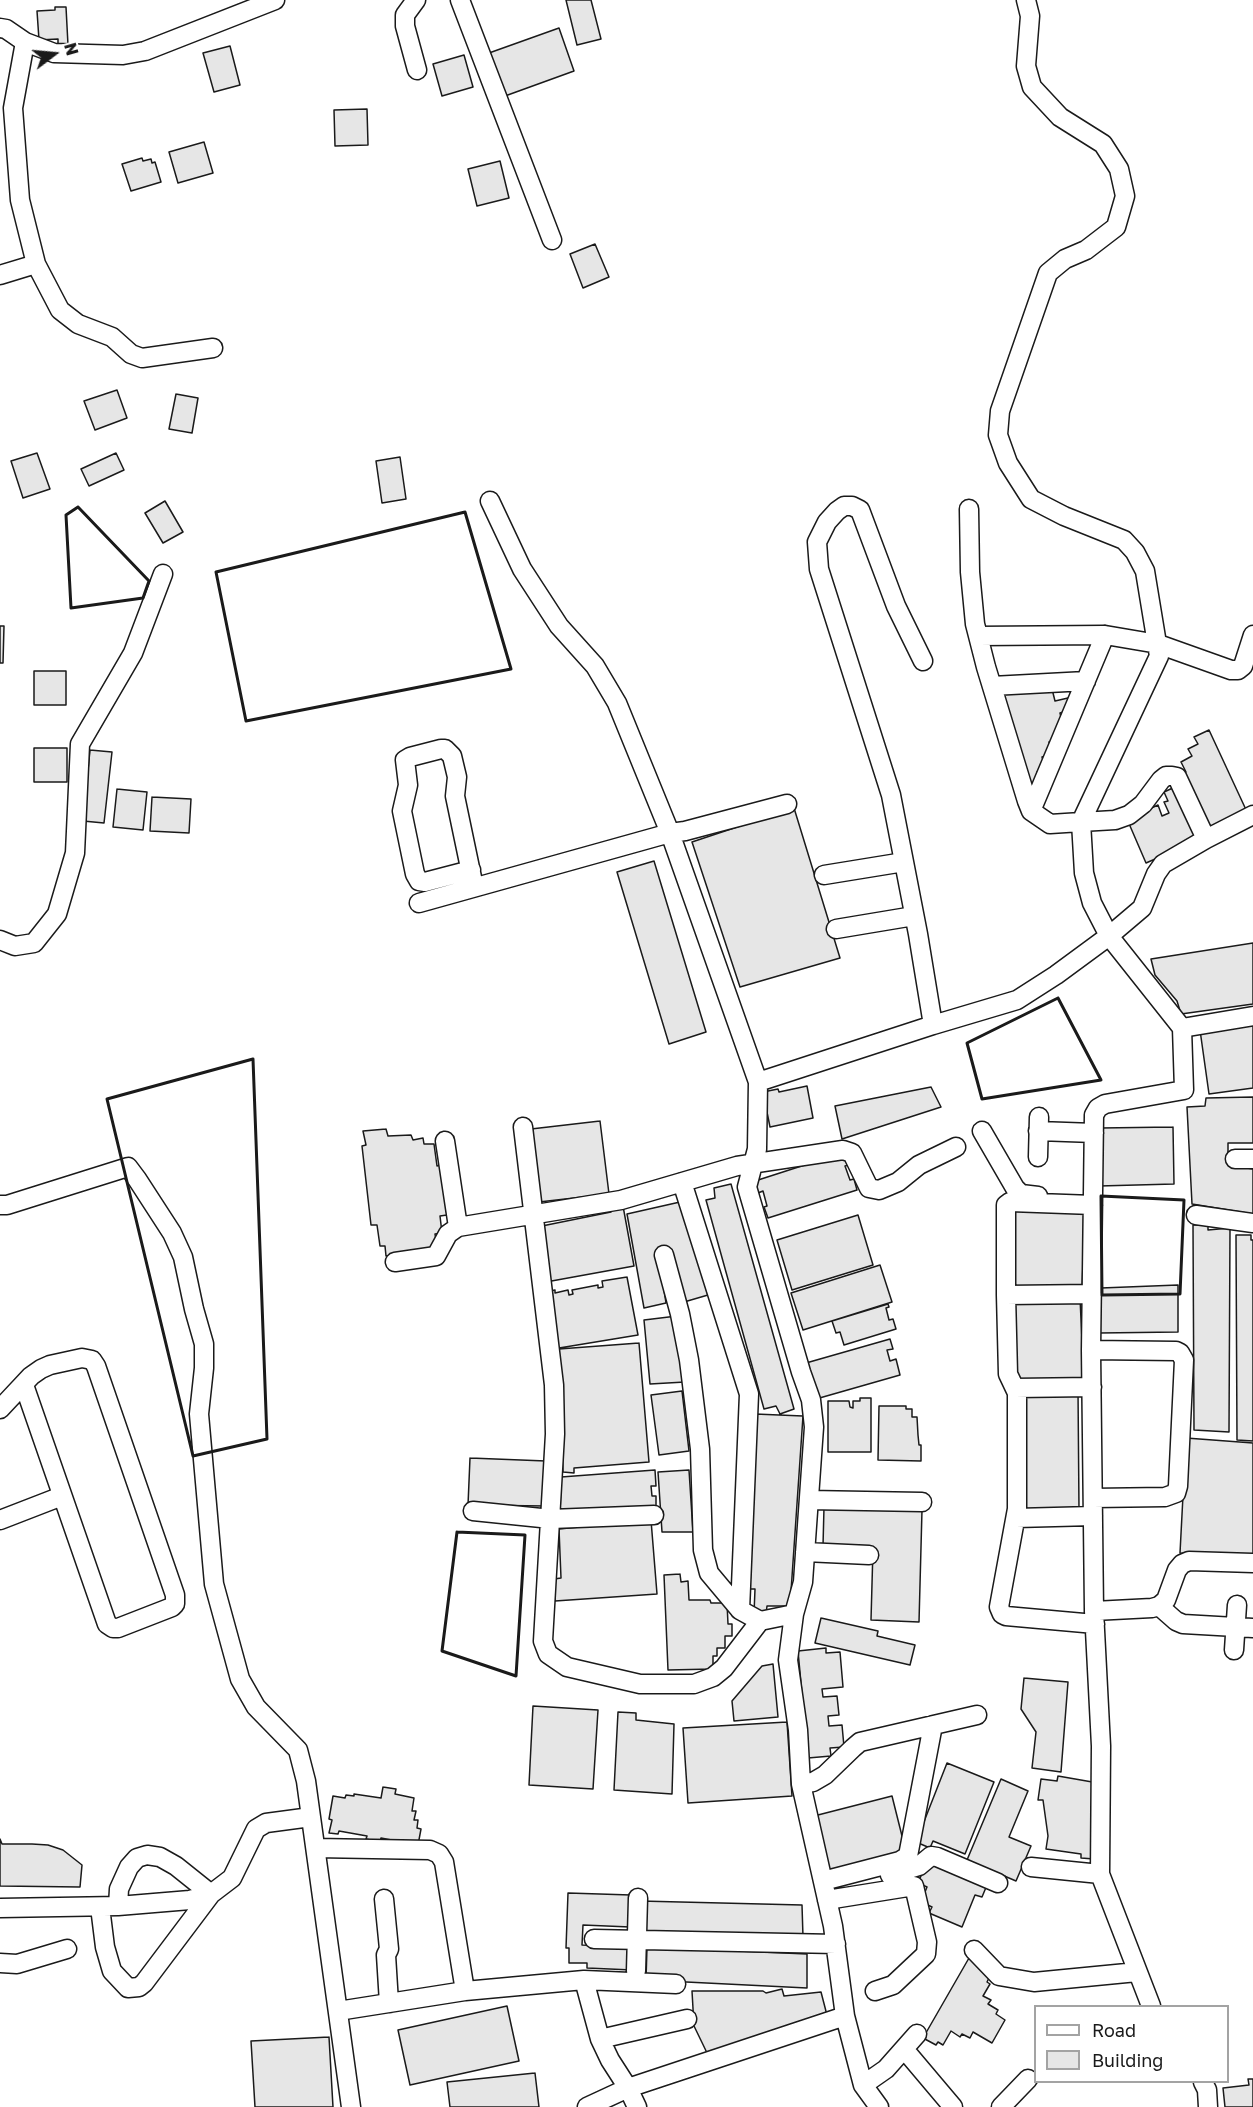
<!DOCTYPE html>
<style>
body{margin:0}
#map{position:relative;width:1253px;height:2107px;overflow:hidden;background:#fff;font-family:"Golos Text",sans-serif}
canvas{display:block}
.legend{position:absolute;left:1034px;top:2005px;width:195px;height:78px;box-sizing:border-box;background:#fff;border:2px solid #a3a3a3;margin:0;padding:8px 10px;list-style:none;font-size:18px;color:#1a1a1a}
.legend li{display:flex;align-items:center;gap:12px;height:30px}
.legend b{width:30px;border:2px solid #a3a3a3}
.north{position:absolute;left:24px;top:24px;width:60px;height:60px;-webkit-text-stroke:4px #fff;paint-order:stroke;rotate:74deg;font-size:16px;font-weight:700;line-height:24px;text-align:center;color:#1a1a1a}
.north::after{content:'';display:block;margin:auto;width:21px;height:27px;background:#1a1a1a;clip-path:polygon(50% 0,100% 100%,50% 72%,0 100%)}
</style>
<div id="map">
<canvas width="1253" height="2107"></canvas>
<ul class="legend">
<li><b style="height:8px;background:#fff"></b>Road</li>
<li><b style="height:16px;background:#e6e6e6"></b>Building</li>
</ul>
<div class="north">N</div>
</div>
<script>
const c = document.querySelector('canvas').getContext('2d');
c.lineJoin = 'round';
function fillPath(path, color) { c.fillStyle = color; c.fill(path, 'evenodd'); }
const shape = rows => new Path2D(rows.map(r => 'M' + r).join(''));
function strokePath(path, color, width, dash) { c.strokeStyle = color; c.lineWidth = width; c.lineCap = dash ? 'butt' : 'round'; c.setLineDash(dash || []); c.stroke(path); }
const building = shape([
 [566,0,591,0,601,39,577,45,566,0],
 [55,7,66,7,68,45,58,45,58,39,39,40,37,11,55,10,55,7],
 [559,28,574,71,505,96,489,53,559,28],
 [230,46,240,85,214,92,203,53,230,46],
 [464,55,473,87,442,96,433,64,464,55],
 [367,109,368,145,335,146,334,110,367,109],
 [204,142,213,173,178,183,169,152,204,142],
 [142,158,143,161,151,159,152,163,155,162,161,182,131,191,122,164,142,158],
 [500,161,509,198,477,206,468,169,500,161],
 [595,244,609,277,583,288,570,254,595,244],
 [117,390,127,418,95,430,84,401,117,390],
 [176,394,198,398,192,433,169,429,176,394],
 [37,453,50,489,23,498,11,461,37,453],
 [116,453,124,470,89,486,81,469,116,453],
 [400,457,406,499,382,503,376,461,400,457],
 [165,501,183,532,163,543,145,513,165,501],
 [0,626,4,626,3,663,0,663,0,626],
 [34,671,66,671,66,705,34,705,34,671],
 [1051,685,1055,701,1068,698,1071,710,1060,713,1064,730,1060,739,1049,742,1053,754,1042,757,1046,769,1037,772,1042,784,1026,787,998,693,1014,688,1016,694,1051,685],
 [1209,730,1248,814,1208,830,1182,774,1186,772,1181,762,1192,756,1188,749,1198,744,1194,737,1209,730],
 [34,748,67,748,67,782,34,782,34,748],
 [90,750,112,752,104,823,83,821,90,750],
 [1175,787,1201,839,1146,863,1127,819,1158,805,1162,816,1169,813,1164,802,1168,801,1164,792,1175,787],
 [117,789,147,792,143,830,113,827,117,789],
 [152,797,191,799,189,833,150,831,152,797],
 [794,808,840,958,740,987,692,842,794,808],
 [654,861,706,1032,669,1044,617,872,654,861],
 [1253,943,1253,1004,1181,1014,1177,1001,1155,975,1151,959,1253,943],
 [1253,1022,1253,1088,1209,1094,1200,1030,1253,1022],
 [807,1086,813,1118,770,1127,763,1092,778,1089,779,1092,807,1086],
 [931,1087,941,1107,842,1139,835,1106,931,1087],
 [1253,1097,1253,1143,1228,1143,1228,1165,1253,1169,1253,1214,1192,1204,1187,1107,1205,1106,1206,1098,1253,1097],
 [600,1121,609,1194,539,1202,531,1129,600,1121],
 [1173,1127,1174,1184,1099,1186,1100,1128,1173,1127],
 [386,1129,388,1136,411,1135,413,1140,423,1138,424,1144,434,1144,437,1166,440,1165,447,1215,440,1216,442,1233,435,1234,438,1250,386,1256,385,1246,380,1246,377,1225,371,1225,362,1146,366,1145,363,1131,386,1129],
 [845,1152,849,1165,845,1166,850,1180,854,1179,857,1190,768,1218,764,1207,767,1206,763,1191,758,1193,755,1181,845,1152],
 [731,1184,794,1409,780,1414,776,1406,764,1409,706,1200,715,1198,714,1188,731,1184],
 [680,1202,708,1295,684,1302,658,1251,666,1303,644,1308,627,1214,680,1202],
 [1010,1205,1085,1207,1082,1290,1010,1290,1010,1205],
 [623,1206,634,1266,546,1282,537,1227,611,1212,611,1208,623,1206],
 [858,1215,873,1265,792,1290,777,1240,858,1215],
 [1193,1225,1208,1225,1208,1230,1230,1228,1229,1432,1194,1430,1193,1225],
 [1236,1235,1251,1235,1251,1240,1253,1240,1253,1441,1237,1440,1236,1235],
 [880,1265,892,1302,803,1330,791,1293,880,1265],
 [627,1277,638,1335,553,1349,545,1292,555,1290,555,1293,568,1290,569,1295,573,1294,572,1290,598,1285,598,1288,603,1287,602,1281,627,1277],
 [1178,1285,1178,1332,1099,1333,1101,1288,1178,1285],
 [1080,1298,1084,1383,1016,1385,1011,1301,1080,1298],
 [888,1304,889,1307,886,1308,889,1320,893,1319,896,1329,844,1345,840,1332,836,1333,832,1321,888,1304],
 [677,1316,685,1382,650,1384,644,1320,677,1316],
 [890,1339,893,1349,887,1350,890,1361,896,1359,900,1375,816,1399,806,1363,890,1339],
 [639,1343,649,1462,574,1468,574,1473,563,1472,559,1349,639,1343],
 [1078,1390,1079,1510,1020,1511,1018,1391,1078,1390],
 [682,1391,689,1451,659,1455,651,1395,682,1391],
 [860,1398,871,1398,871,1452,828,1452,828,1401,849,1401,850,1407,853,1408,853,1401,860,1401,860,1398],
 [879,1406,906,1406,906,1409,912,1409,912,1417,917,1417,918,1435,919,1445,921,1445,921,1461,878,1460,879,1406],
 [755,1414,803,1416,790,1606,767,1606,766,1614,754,1614,755,1589,750,1589,755,1414],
 [1186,1438,1253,1443,1253,1555,1180,1553,1186,1438],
 [470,1458,546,1461,545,1506,468,1505,470,1458],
 [655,1470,656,1486,651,1486,652,1496,656,1496,656,1509,560,1516,561,1477,655,1470],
 [689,1470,693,1532,662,1532,658,1472,689,1470],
 [824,1507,922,1510,919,1622,871,1620,873,1548,823,1546,824,1507],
 [651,1520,657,1594,555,1601,554,1579,561,1578,559,1529,651,1520],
 [680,1574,681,1582,688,1581,689,1600,710,1600,711,1603,727,1603,728,1624,732,1624,732,1636,725,1636,725,1648,717,1648,717,1656,713,1656,713,1669,668,1670,664,1575,680,1574],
 [821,1618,878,1631,877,1636,915,1645,910,1665,815,1643,821,1618],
 [826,1648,826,1653,840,1652,843,1687,822,1689,823,1697,837,1696,839,1715,828,1716,829,1726,842,1725,844,1747,830,1748,831,1756,808,1758,798,1651,826,1648],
 [773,1664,778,1717,734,1721,732,1701,762,1666,773,1664],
 [1024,1678,1068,1682,1061,1772,1032,1768,1036,1732,1021,1709,1024,1678],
 [533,1706,598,1710,593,1789,529,1785,533,1706],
 [618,1712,636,1713,636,1720,674,1724,672,1794,614,1790,618,1712],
 [787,1722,792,1796,688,1803,683,1728,787,1722],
 [947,1763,994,1782,965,1854,933,1841,930,1848,916,1842,947,1763],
 [1058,1776,1098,1783,1094,1859,1081,1858,1081,1854,1046,1849,1048,1836,1043,1800,1038,1800,1041,1779,1057,1781,1058,1776],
 [1001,1779,1028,1791,1009,1837,1031,1846,1016,1881,967,1860,1001,1779],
 [383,1787,396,1789,395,1794,414,1798,412,1811,416,1811,414,1820,418,1820,417,1828,421,1829,418,1845,381,1838,380,1842,366,1839,367,1836,339,1831,338,1834,329,1833,332,1820,329,1819,333,1796,345,1798,346,1795,354,1796,354,1794,381,1798,383,1787],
 [892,1796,906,1852,828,1872,814,1816,892,1796],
 [0,1839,2,1844,32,1844,48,1845,63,1850,82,1865,80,1887,0,1886,0,1839],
 [928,1859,987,1885,982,1897,975,1895,962,1927,929,1913,932,1907,921,1902,927,1887,918,1883,928,1859],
 [568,1893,631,1895,630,1927,583,1925,582,1945,633,1947,632,1970,587,1968,587,1963,569,1963,569,1948,566,1948,568,1893],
 [640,1901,802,1905,803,1937,640,1936,640,1901],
 [647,1947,807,1954,807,1988,646,1980,647,1947],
 [969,1958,990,1970,990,1976,987,1982,990,1984,983,1996,991,2000,988,2004,998,2010,996,2014,1005,2020,992,2043,973,2032,970,2038,962,2034,960,2037,951,2031,943,2045,938,2042,936,2045,923,2038,969,1958],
 [782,1989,784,1996,821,1992,828,2019,709,2057,694,2026,692,1991,763,1991,766,1993,782,1989],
 [507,2006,519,2061,410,2085,398,2030,507,2006],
 [329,2037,333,2107,255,2107,251,2041,329,2037],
 [535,2073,539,2107,450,2107,447,2082,535,2073],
 [1248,2079,1253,2079,1253,2107,1225,2107,1223,2088,1249,2085,1248,2079]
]);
fillPath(building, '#e6e6e6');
strokePath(building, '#1a1a1a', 1.5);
const street = shape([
 [416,0,405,15,405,26,417,70],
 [460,0,552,240],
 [1026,0,1030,16,1026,66,1032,87,1060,117,1103,144,1119,169,1125,196,1116,227,1086,250,1065,259,1048,273,1000,411,998,435,1008,463,1031,499,1064,516,1124,540,1135,552,1145,571,1159,656,1081,822,1115,820,1129,815,1143,804,1161,780,1166,776,1172,776,1177,777,1206,839],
 [0,28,6,29,25,42,54,53,123,55,145,51,275,0],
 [25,42,13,108,20,200,36,264,60,310,78,324,112,337,131,354,142,358,213,348],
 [0,275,36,264],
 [490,501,522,569,559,626,595,666,617,703,670,833,758,1082,757,1149,747,1187,801,1372,811,1400,814,1427,803,1582,794,1614,788,1660,798,1730,801,1784,833,1926,845,2016,863,2085,879,2107],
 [978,636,1105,635,1158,644,1231,670,1238,670,1243,666,1253,635],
 [923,661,896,606,860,510,852,506,844,506,837,511,827,522,817,542,819,569,891,795,918,934,933,1025],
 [992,686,1086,681],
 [1031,811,1105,635],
 [471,870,425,882,419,881,415,874,402,811,408,785,405,760,410,757,441,749,445,749,452,756,457,777,455,796,474,887],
 [824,875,904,862],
 [419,903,670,833,685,831,787,804],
 [836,929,914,916],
 [0,940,15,946,34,943,57,914,75,853,80,744,133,653,163,574],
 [1182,1028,1253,1016],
 [758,1082,933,1025,1017,1000,1056,975,1109,936,1092,903,1084,873,1081,822,1050,824,1031,811,1027,801,986,667,975,624,970,572,969,509],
 [523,1127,554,1385,555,1434,543,1641,548,1654,567,1667,640,1684,694,1684,713,1677,724,1668,760,1621,794,1614],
 [982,1131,1015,1188,1021,1194,1038,1196],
 [1038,1131,1094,1133],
 [445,1141,458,1227],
 [1038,1157,1039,1117],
 [1235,1159,1253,1159],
 [682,1182,749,1394,740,1610,760,1621],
 [0,1205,7,1205,128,1167,137,1179,172,1233,183,1257,194,1309,204,1344,204,1368,199,1414,214,1584,240,1679,256,1707,298,1750,306,1781,351,2107],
 [1093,1205,1010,1202,1006,1205,1006,1295,1008,1374,1017,1393,1017,1509,999,1607,1002,1614,1006,1616,1095,1624],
 [1196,1215,1253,1223],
 [664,1255,680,1314,689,1360,700,1449,703,1550,709,1573,740,1610],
 [395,1262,436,1256,448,1234,458,1227,621,1200,737,1166,843,1150,852,1153,869,1188,879,1190,898,1182,919,1165,956,1147],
 [1006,1295,1092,1294],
 [1091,1350,1176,1351,1180,1353,1184,1360,1178,1486,1176,1493,1165,1497,1093,1498],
 [1015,1388,1092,1387],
 [0,1409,31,1376,41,1369,50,1365,82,1358,92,1360,96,1366,175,1595,175,1604,172,1607,118,1628,113,1628,107,1624,24,1385],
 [809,1500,922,1502],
 [473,1511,551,1519,654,1515],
 [1016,1518,1093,1516],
 [0,1520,62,1496],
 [805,1552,869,1555],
 [1159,1606,1176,1621,1183,1624,1253,1628],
 [1094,1611,1152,1608,1159,1606,1166,1600,1177,1570,1182,1564,1189,1561,1253,1563],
 [1234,1650,1237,1605],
 [801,1784,813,1782,825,1775,853,1748,860,1742,977,1715],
 [316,1848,430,1850,439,1854,444,1862,465,1991],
 [1031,1867,1100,1874],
 [890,1875,919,1866,931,1856,937,1857,998,1883],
 [823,1881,900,1861,908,1856,933,1725],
 [384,1899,389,1949,386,1955,389,2003],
 [827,1900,914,1886,927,1942,926,1954,893,1985,875,1991],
 [100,1907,105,1947,112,1971,128,1988,139,1987,144,1983,211,1894,176,1866,160,1857,147,1855,137,1858,129,1867,119,1889,118,1906],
 [0,1908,118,1906,190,1900,211,1894,232,1878,256,1829,266,1823,311,1817],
 [594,1939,836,1944],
 [974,1950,999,1976,1034,1982,1137,1972],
 [0,1963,17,1964,67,1949],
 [636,1971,638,1898],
 [584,1980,676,1984],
 [1151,2006,1100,1874,1101,1746,1094,1611,1091,1350,1094,1115,1098,1108,1105,1104,1184,1090,1182,1028,1109,936,1142,908,1156,874,1163,864,1206,839,1253,815],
 [338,2011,465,1991,584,1980,600,2039,610,2060,628,2088,845,2016],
 [600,2039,687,2019],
 [904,2049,953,2107],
 [1203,2082,1207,2090,1208,2107],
 [863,2085,886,2069,917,2034],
 [587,2107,628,2088,637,2107],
 [1001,2107,1028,2079]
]);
strokePath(street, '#1a1a1a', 21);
strokePath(street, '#fff', 18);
strokePath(shape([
 [78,507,149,581,143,598,71,608,66,515,78,507],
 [465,512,511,669,246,721,216,572,465,512],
 [1058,998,1101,1080,982,1099,967,1043,1058,998],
 [253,1059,267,1439,193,1456,107,1099,253,1059],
 [1101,1196,1184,1200,1180,1294,1102,1295,1101,1196],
 [457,1532,525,1535,516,1676,442,1651,457,1532]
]), '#1a1a1a', 3);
</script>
